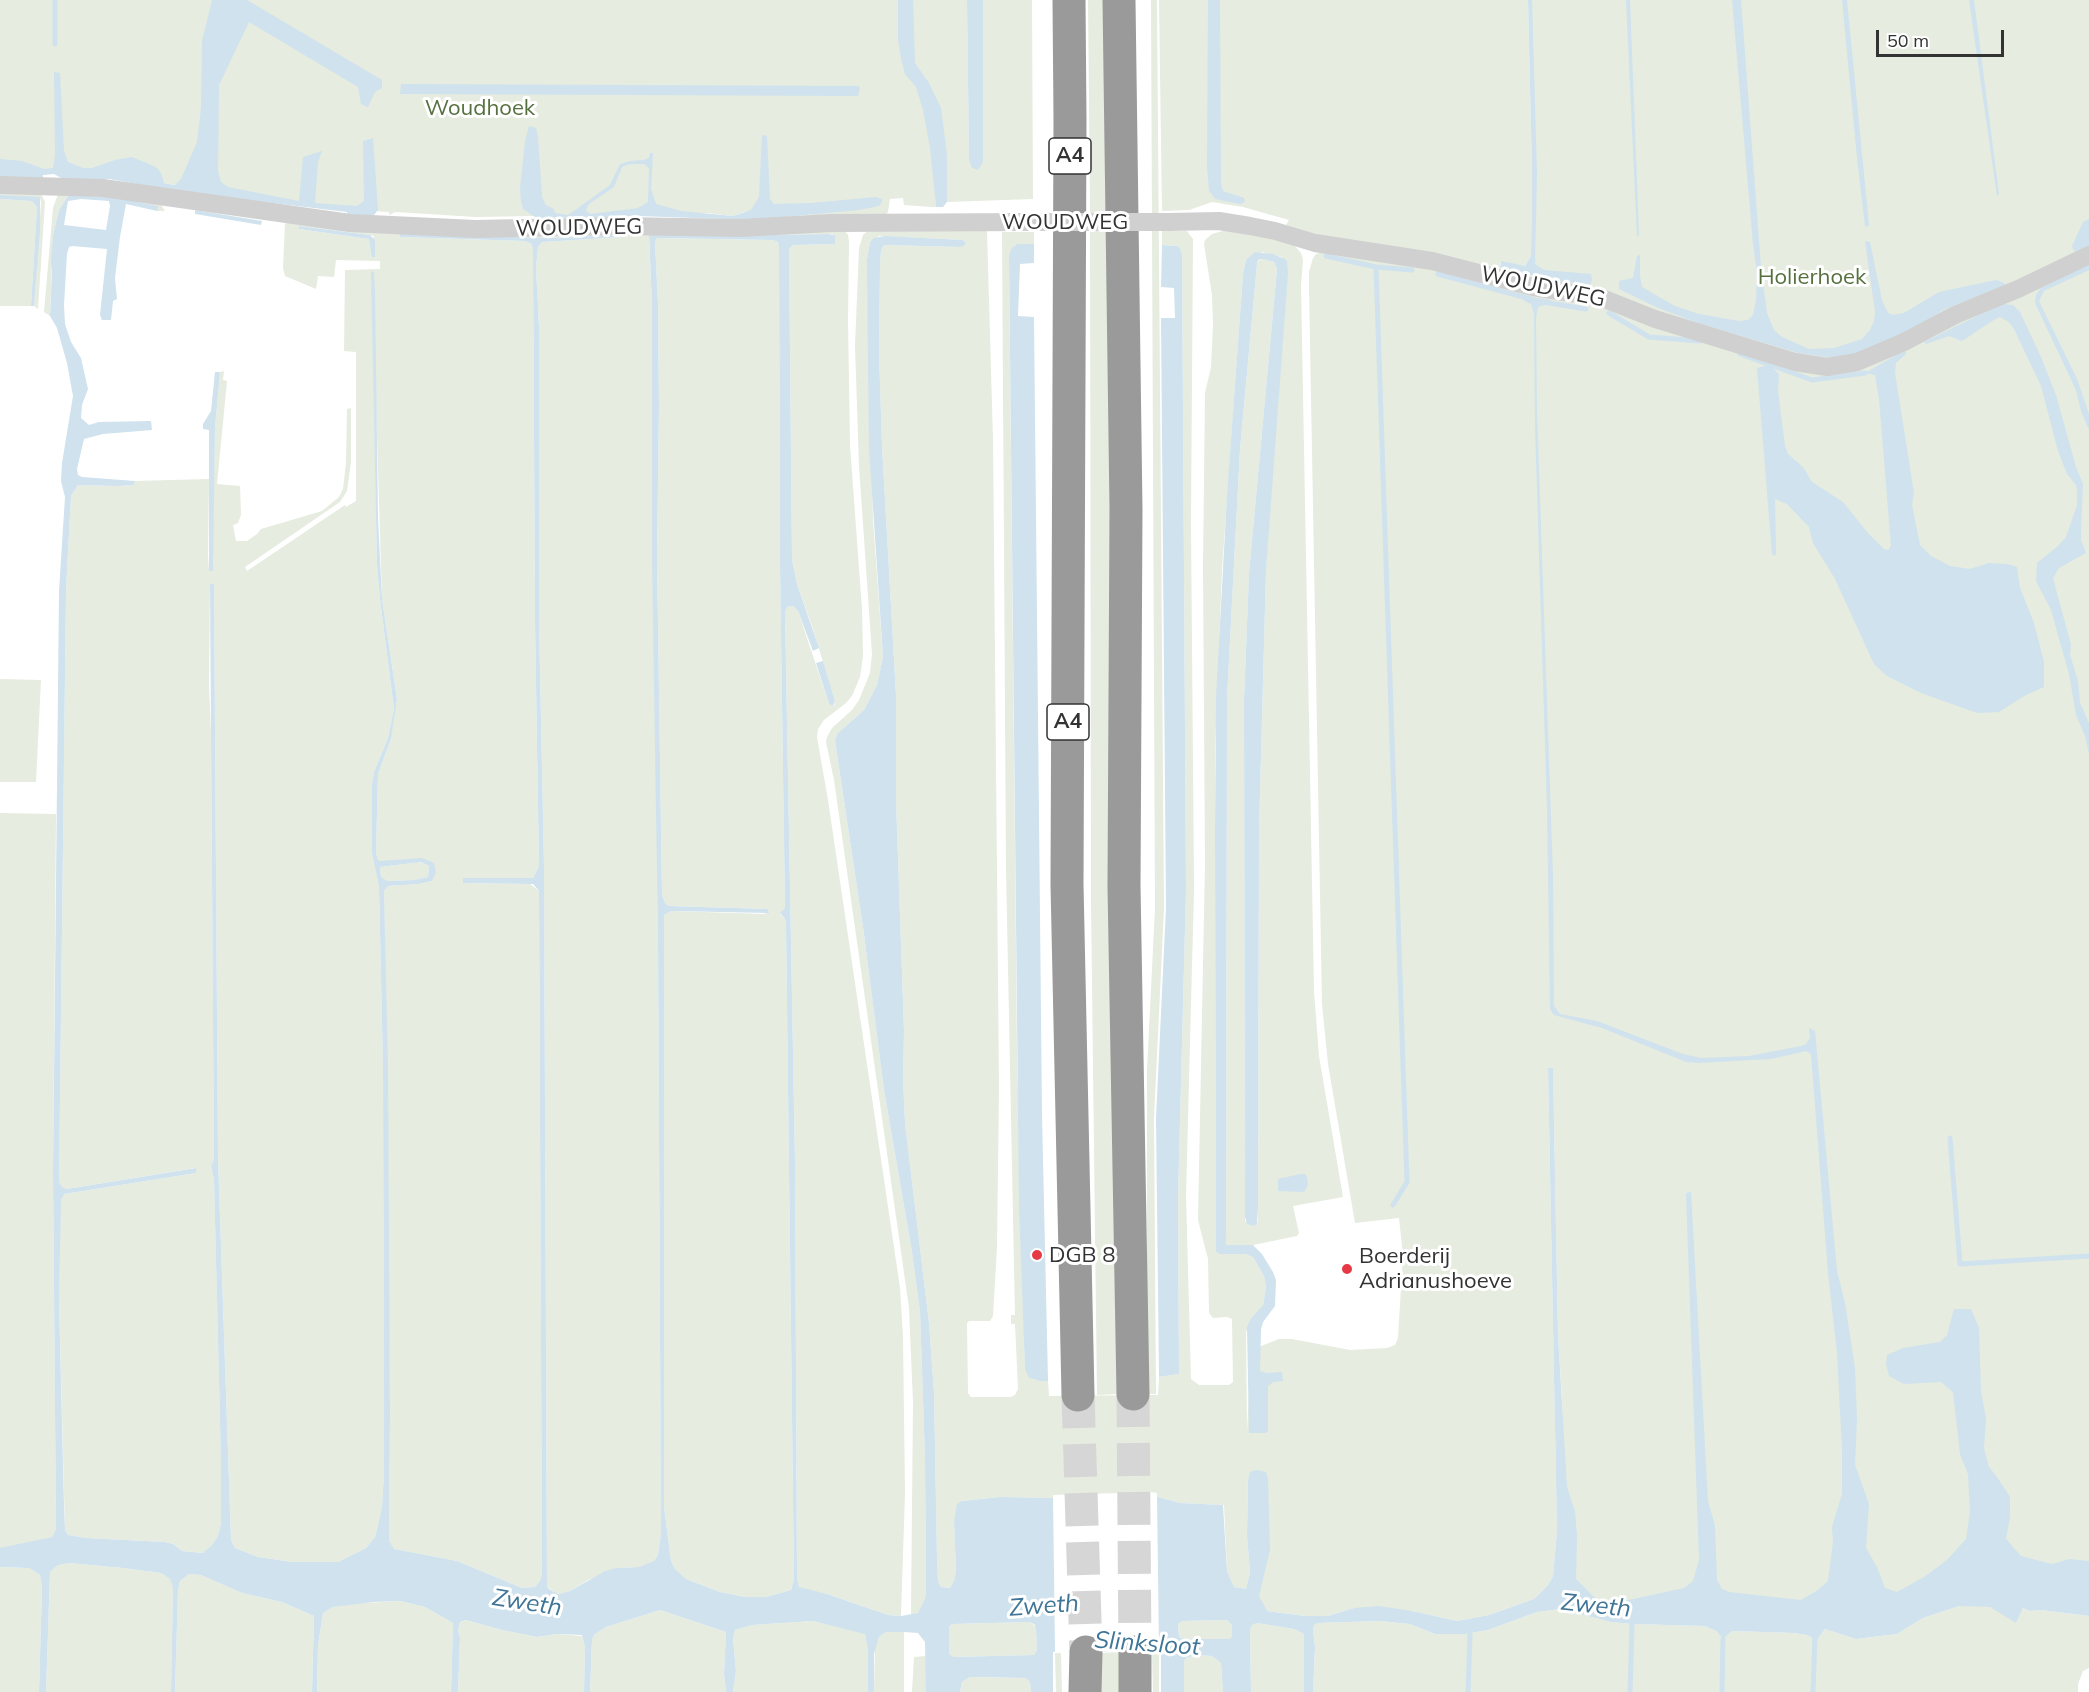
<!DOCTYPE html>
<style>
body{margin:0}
#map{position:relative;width:2089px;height:1692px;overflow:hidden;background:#fff;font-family:Mulish,sans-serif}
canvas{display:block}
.scale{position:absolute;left:1876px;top:30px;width:128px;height:27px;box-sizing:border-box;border:3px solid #333;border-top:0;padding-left:8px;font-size:18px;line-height:21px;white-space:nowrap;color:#333;-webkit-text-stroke:4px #fff;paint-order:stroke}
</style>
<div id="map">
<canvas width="2089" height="1692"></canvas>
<div class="scale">50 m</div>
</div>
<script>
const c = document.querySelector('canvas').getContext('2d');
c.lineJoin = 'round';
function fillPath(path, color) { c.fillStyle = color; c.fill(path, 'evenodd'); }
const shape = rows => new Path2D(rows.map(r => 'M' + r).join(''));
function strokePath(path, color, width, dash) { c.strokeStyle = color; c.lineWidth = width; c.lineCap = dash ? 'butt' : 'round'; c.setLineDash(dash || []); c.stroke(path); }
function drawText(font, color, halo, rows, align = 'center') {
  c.font = font + ' Mulish,sans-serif'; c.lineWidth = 6; c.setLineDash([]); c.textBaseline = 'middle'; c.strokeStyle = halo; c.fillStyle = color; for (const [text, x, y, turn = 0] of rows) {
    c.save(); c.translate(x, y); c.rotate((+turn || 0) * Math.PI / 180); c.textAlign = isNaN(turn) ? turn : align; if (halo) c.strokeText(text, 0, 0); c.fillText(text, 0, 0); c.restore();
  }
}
fillPath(shape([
 [0,0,967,0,969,160,983,162,983,0,1032,0,1033,199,947,202,947,193,935,194,936,207,932,207,904,205,903,198,890,199,888,212,884,216,783,218,879,206,744,212,733,216,707,213,476,217,395,212,389,215,389,212,310,207,104,173,0,170],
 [1088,0,1107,0,1120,1394,1097,1395,1091,901,1090,203],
 [1151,0,1157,0,1164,908,1154,1118,1156,1394,1147,1394,1147,1070,1155,908],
 [1159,0,1528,0,1532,174,1531,256,1525,266,1500,263,1500,267,1535,277,1530,0,2089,0,2089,1580,1866,1606,1601,1604,1567,1595,1562,1399,1558,1335,1553,1069,1548,1068,1557,1531,1553,1576,1548,1585,1534,1599,1489,1615,1457,1621,1412,1611,1354,1608,1328,1616,1305,1616,1267,1611,1256,1602,1248,1475,1247,1536,1250,1572,1246,1589,1234,1587,1227,1571,1224,1505,1180,1503,1151,1495,1054,1498,1000,1497,962,1501,954,1521,956,1571,954,1581,950,1588,941,1587,938,1581,937,1558,934,1393,929,1323,905,1123,903,1079,904,1031,896,800,896,695,882,446,879,352,880,265,881,250,884,245,960,247,964,240,879,236,870,242,867,259,867,278,873,520,883,657,877,685,864,710,837,734,835,741,863,927,884,1090,912,1252,920,1312,925,1458,926,1588,925,1599,921,1610,918,1613,911,1615,913,1402,909,1308,834,780,826,742,827,737,832,728,852,710,859,700,870,673,872,654,859,466,855,346,859,248,863,235,869,230,987,231,993,440,999,1088,997,1247,993,1316,990,1321,969,1321,967,1323,968,1393,971,1397,1010,1397,1015,1395,1018,1389,1015,1324,1011,1324,1011,1315,1015,1315,1006,869,1002,232,1034,232,1034,244,1015,245,1009,255,1017,1053,1025,1369,1032,1379,1048,1381,1049,1396,1158,1395,1159,1377,1179,1374,1178,1197,1186,889,1182,254,1179,248,1176,246,1162,245,1162,231,1187,231,1193,239,1191,522,1194,890,1186,1196,1191,1379,1199,1385,1229,1385,1233,1382,1232,1319,1227,1317,1213,1318,1209,1313,1208,1259,1198,1220,1205,863,1203,566,1205,393,1211,367,1213,325,1212,295,1204,244,1205,240,1212,234,1219,232,1227,230,1252,234,1294,245,1301,253,1303,260,1301,285,1314,992,1319,1056,1343,1197,1293,1206,1299,1233,1297,1236,1253,1245,1226,1246,1227,698,1240,449,1257,264,1258,261,1262,259,1274,262,1277,269,1249,573,1244,700,1245,1217,1245,1221,1254,1226,1257,1224,1258,1220,1259,830,1266,570,1282,257,1262,252,1246,260,1243,274,1222,570,1215,750,1216,1252,1245,1254,1253,1257,1264,1276,1266,1287,1263,1305,1246,1332,1247,1432,1251,1350,1279,1339,1292,1339,1350,1350,1387,1348,1395,1345,1398,1338,1403,1255,1399,1218,1355,1223,1328,1064,1322,1004,1309,286,1309,272,1313,258,1316,254,1322,252,1311,234,1286,225,1289,220,1243,207,1212,202,1189,210,1162,211],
 [0,189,41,194,45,202,38,309,34,306,41,202,40,198,0,195],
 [68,191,108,192,140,198,160,203,165,211,157,211,157,206,117,198,68,196,59,210,53,235,50,316,44,312,53,208,58,194],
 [0,199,32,201,37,207,31,306,0,306],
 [289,221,844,230,848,235,849,242,848,321,850,445,862,609,863,656,860,677,852,696,846,703,824,720,818,729,817,737,828,800,900,1288,903,1337,905,1493,901,1616,888,1615,827,1594,806,1590,799,1587,797,1578,795,1162,785,612,787,607,793,606,798,611,829,704,834,706,835,701,811,623,797,584,792,559,789,249,793,245,834,244,833,234,649,237,652,307,658,935,661,1533,658,1555,654,1561,648,1564,639,1567,616,1568,588,1580,570,1591,559,1594,550,1589,547,1586,544,866,539,623,539,327,536,268,538,247,542,242,623,237,597,235,548,238,401,237,525,241,532,244,533,253,535,621,539,866,533,878,473,878,463,883,530,884,539,891,542,1568,541,1579,535,1587,522,1588,457,1561,393,1549,389,1541,390,1416,384,891,388,886,419,884,432,881,434,863,380,861,378,861,376,853,378,774,386,752,397,699,382,599,372,271,377,565,380,599,394,709,388,738,374,772,372,784,372,852,379,887,383,1068,384,1416,384,1474,382,1507,378,1525,375,1537,366,1548,338,1562,293,1562,258,1557,235,1548,231,1540,218,1157,214,585,210,584,209,685,211,732,214,1159,211,1166,214,1180,222,1496,221,1523,218,1536,211,1546,204,1553,182,1551,173,1544,165,1542,86,1538,68,1535,65,1530,59,1301,60,1208,62,1196,64,1194,196,1173,195,1168,67,1189,61,1187,59,1182,66,590,71,496,78,485,117,486,134,485,135,481,209,479,208,556,209,571,212,571,215,428,220,372,224,371,223,380,227,381,217,484,240,486,241,515,238,523,233,525,236,541,247,541,257,534,261,529,322,511,339,497,343,489,346,463,347,409,351,408,351,462,347,491,340,502,245,567,247,571,345,505,346,507,356,501,356,352,344,351,345,270,380,269,380,261,336,260,334,277,318,276,316,289,285,276,283,268,285,224],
 [299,226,370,235,374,236,371,244,369,239,299,229],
 [657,238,773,240,778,242,779,247,780,565,785,908,780,914,785,919,786,924,794,1579,791,1590,766,1597,745,1597,720,1592,686,1579,675,1569,671,1561,664,1507,664,915,671,911,765,914,767,909,669,906,665,903,662,895,657,556,659,407,658,304,655,242],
 [0,679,41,680,36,782,0,782],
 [0,813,56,814,53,1171,56,1529,52,1537,2,1549,0,1548],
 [421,862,429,866,428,877,414,880,388,881,381,877,380,867],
 [69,1563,123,1568,161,1573,170,1579,173,1587,171,1692,46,1692,50,1572,58,1565],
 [0,1567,29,1568,40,1575,42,1587,39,1692,0,1692],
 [189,1574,201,1575,242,1593,282,1602,314,1616,312,1692,175,1692,178,1590,180,1581],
 [400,1601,425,1607,453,1623,451,1692,317,1692,318,1645,323,1613,333,1607,348,1604],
 [1979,1605,1990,1607,2000,1611,2016,1623,2023,1608,2030,1611,2041,1610,2089,1616,2089,1668,2083,1671,2078,1684,2078,1692,1313,1692,1315,1647,1313,1629,1314,1625,1318,1623,1379,1621,1410,1624,1435,1634,1465,1634,1488,1630,1537,1612,1560,1609,1611,1622,1632,1624,1705,1626,1716,1631,1723,1639,1732,1631,1794,1633,1807,1635,1817,1640,1825,1629,1856,1639,1897,1634,1923,1618,1959,1606],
 [660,1610,726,1632,724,1674,726,1692,590,1692,592,1640,594,1635,606,1627],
 [466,1620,502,1630,537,1637,557,1634,582,1636,585,1647,584,1692,458,1692,460,1637,458,1631,460,1622],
 [1227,1620,1232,1625,1232,1636,1230,1639,1186,1639,1179,1637,1178,1624,1182,1621],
 [813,1621,865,1633,868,1650,868,1692,733,1692,736,1671,733,1638,735,1630,752,1625],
 [1030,1622,1036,1627,1037,1650,1034,1655,954,1657,949,1654,949,1627,952,1624],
 [1257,1623,1294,1629,1304,1634,1304,1692,1251,1692,1250,1631,1252,1625],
 [886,1632,904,1632,904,1692,874,1692,875,1648,879,1637],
 [1122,1652,1123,1692,1101,1692,1101,1653],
 [1152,1652,1159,1652,1159,1692,1153,1692],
 [1055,1653,1061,1653,1062,1692,1056,1692],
 [1197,1655,1212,1656,1221,1663,1223,1692,1184,1692,1184,1662,1186,1658],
 [926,1656,926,1692,912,1692,914,1657],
 [970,1677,1026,1678,1030,1682,1031,1692,960,1692,962,1682]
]), '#e6ecdf');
fillPath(shape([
 [212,0,247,0,382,80,382,88,375,92,368,107,361,104,358,87,249,22,219,85,218,171,221,182,228,187,299,201,303,157,322,151,318,162,315,203,357,206,364,201,363,141,373,138,378,210,374,215,367,217,348,216,347,212,181,192,109,179,63,179,54,174,43,175,43,178,0,178,0,159,22,161,44,169,53,168,55,156,54,72,60,73,64,151,68,162,83,168,92,168,115,160,132,157,156,167,161,173,164,183,175,185,181,179,197,142,201,108,202,41],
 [898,0,913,0,915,63,929,83,941,108,947,155,947,202,943,207,936,207,930,148,923,110,916,87,905,74,901,58,898,40],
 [967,0,983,0,983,162,978,170,972,168,969,160],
 [1208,0,1220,0,1221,184,1223,191,1244,198,1245,202,1240,204,1215,199,1209,190,1207,167],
 [1528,0,1532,0,1537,174,1535,264,1544,270,1591,274,1592,280,1590,285,1555,281,1553,277,1543,276,1540,278,1500,267,1501,261,1525,266,1531,256,1532,174],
 [1626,0,1630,0,1639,235,1637,237],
 [1732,0,1741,0,1761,267,1767,313,1774,330,1782,337,1809,349,1834,348,1862,339,1870,330,1874,321,1875,312,1865,241,1870,242,1882,300,1888,313,1893,315,1904,313,1939,292,1996,280,2002,282,2005,284,2004,286,1945,309,1898,338,1867,351,1834,358,1798,353,1698,323,1658,308,1619,289,1619,281,1633,278,1637,256,1640,255,1640,276,1642,287,1675,306,1699,314,1739,321,1748,320,1753,315,1756,300,1757,273,1753,244],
 [1842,0,1847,0,1869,225,1867,227,1865,226,1857,158],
 [1969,0,1974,0,1999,194,1997,196],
 [401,84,859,86,860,88,858,96,400,94],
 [529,126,536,128,538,137,542,197,546,205,554,209,555,213,568,215,578,208,610,185,620,164,630,161,644,160,649,158,650,153,653,153,651,189,656,204,681,211,733,216,751,210,759,197,762,135,767,136,770,199,774,204,811,203,876,197,882,199,882,202,879,206,859,210,754,220,637,216,567,220,566,218,558,217,541,221,523,209,521,201,520,189,525,141],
 [630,164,644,164,649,168,648,202,638,208,590,214,586,210,589,204,614,187,622,167],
 [0,195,40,197,40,229,34,306,31,306,37,207,32,201,0,199],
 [80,195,117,198,158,206,158,208,157,211,126,204,120,237,115,278,117,299,113,301,111,320,102,320,100,315,107,249,72,246,69,247,67,254,64,305,65,324,71,342,81,358,88,389,82,405,81,418,89,425,99,422,151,421,152,430,103,434,84,439,77,469,78,475,82,477,135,481,134,485,117,486,78,485,71,496,66,590,59,1182,62,1187,67,1189,196,1168,196,1173,64,1194,61,1200,59,1301,64,1505,65,1530,68,1535,86,1538,165,1542,173,1544,182,1551,203,1553,211,1546,218,1536,221,1523,221,1462,214,1180,211,1166,214,1159,210,584,214,584,218,1158,231,1540,235,1548,258,1557,293,1562,338,1562,366,1548,375,1537,378,1525,382,1507,384,1474,384,1416,383,1068,379,887,372,853,372,784,374,772,388,738,394,709,380,599,377,565,371,271,374,272,375,291,378,517,382,599,397,699,391,738,378,774,376,853,378,860,380,861,422,858,434,863,436,872,432,881,419,884,388,886,384,891,388,1067,390,1416,389,1541,394,1549,457,1561,522,1588,535,1587,541,1579,542,1568,539,891,533,884,530,884,463,883,463,878,533,878,539,866,535,621,533,253,532,244,525,241,400,237,400,234,548,238,623,234,623,237,542,242,538,247,536,268,539,327,539,623,544,866,547,1586,549,1589,559,1594,570,1591,605,1571,616,1568,639,1567,654,1561,658,1555,661,1533,658,935,652,560,652,307,649,234,721,236,828,234,835,235,835,244,793,245,789,249,792,559,797,584,819,648,813,651,798,611,793,606,787,607,785,612,795,1162,797,1578,799,1587,827,1594,888,1615,901,1616,918,1613,925,1599,926,1588,925,1458,920,1312,912,1252,884,1090,863,927,835,741,837,734,864,710,877,685,883,657,869,448,867,278,867,259,870,242,874,238,885,236,963,240,965,242,965,245,960,247,884,245,881,250,880,265,879,352,882,446,896,695,896,800,904,1031,903,1079,905,1123,929,1323,934,1393,937,1558,938,1581,941,1587,950,1588,954,1581,956,1571,954,1521,957,1504,962,1501,1000,1497,1054,1498,1151,1495,1180,1503,1223,1505,1227,1571,1234,1587,1246,1589,1250,1572,1247,1536,1248,1480,1250,1472,1257,1470,1266,1472,1268,1478,1270,1550,1259,1596,1267,1611,1305,1616,1328,1616,1354,1608,1379,1606,1412,1611,1457,1621,1489,1615,1534,1599,1548,1585,1553,1576,1557,1531,1548,1068,1553,1068,1558,1335,1567,1487,1575,1511,1577,1536,1576,1579,1593,1596,1602,1601,1624,1601,1684,1588,1693,1581,1699,1560,1686,1193,1691,1192,1708,1501,1715,1526,1717,1580,1722,1589,1729,1592,1801,1600,1818,1590,1828,1581,1833,1542,1832,1527,1842,1494,1842,1449,1837,1353,1828,1273,1811,1054,1806,1051,1771,1059,1698,1063,1686,1062,1602,1028,1554,1015,1550,1009,1547,807,1535,426,1534,314,1531,304,1524,301,1525,296,1550,300,1549,304,1538,307,1536,318,1537,411,1553,876,1554,1006,1560,1014,1597,1021,1683,1054,1701,1058,1749,1056,1801,1046,1806,1044,1810,1038,1809,1028,1815,1031,1837,1271,1845,1303,1855,1368,1857,1418,1855,1465,1869,1504,1866,1548,1877,1567,1885,1588,1897,1592,1924,1577,1947,1560,1966,1539,1970,1512,1968,1474,1960,1454,1953,1392,1941,1382,1904,1384,1889,1376,1886,1364,1887,1355,1903,1348,1940,1342,1947,1335,1954,1309,1971,1309,1979,1328,1981,1391,1986,1418,1984,1448,1989,1467,1997,1477,2010,1497,2010,1517,2006,1539,2021,1556,2052,1564,2069,1559,2089,1561,2089,1616,2041,1610,2030,1611,2023,1608,2016,1623,1990,1607,1959,1606,1923,1618,1897,1634,1856,1639,1825,1629,1817,1640,1807,1635,1794,1633,1732,1631,1723,1639,1716,1631,1705,1626,1632,1624,1611,1622,1560,1609,1537,1612,1488,1630,1465,1634,1435,1634,1410,1624,1379,1621,1318,1623,1314,1625,1313,1629,1315,1647,1313,1692,1304,1692,1304,1634,1294,1629,1257,1623,1252,1625,1250,1631,1251,1692,1223,1692,1221,1663,1212,1656,1197,1655,1186,1658,1184,1662,1184,1692,1161,1692,1161,1651,1053,1652,1053,1692,1031,1692,1030,1682,1026,1678,978,1677,970,1677,962,1682,960,1692,926,1692,925,1642,918,1633,904,1632,886,1632,879,1637,874,1654,874,1692,868,1692,868,1650,865,1634,813,1621,752,1625,735,1630,733,1638,736,1671,733,1692,726,1692,724,1674,726,1632,660,1610,606,1627,594,1635,592,1640,590,1692,584,1692,585,1647,582,1635,557,1634,537,1637,502,1630,466,1620,460,1622,458,1631,460,1637,458,1692,451,1692,453,1623,425,1607,400,1601,374,1602,333,1607,323,1613,318,1645,317,1692,312,1692,314,1616,282,1602,242,1593,201,1575,189,1574,180,1581,178,1590,175,1692,171,1692,173,1588,170,1579,161,1573,123,1568,69,1563,58,1565,50,1572,46,1692,39,1692,42,1587,40,1575,29,1568,0,1567,0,1548,52,1537,56,1529,53,1171,59,591,65,497,61,481,62,463,73,396,67,363,57,328,50,316,52,271,51,261,53,235,59,210,68,196],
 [81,199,109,201,110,206,106,230,64,225,68,201],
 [657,238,773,240,778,242,779,247,780,565,785,908,780,913,785,919,786,924,794,1579,791,1590,766,1597,745,1597,720,1592,686,1579,675,1569,671,1561,664,1507,664,915,671,911,769,913,767,909,669,906,665,903,662,895,657,556,659,407,658,304,655,242],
 [421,862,429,866,428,877,414,880,388,881,381,877,380,867],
 [1227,1620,1232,1625,1232,1636,1230,1639,1186,1639,1179,1637,1178,1624,1182,1621],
 [1030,1622,1035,1625,1036,1629,1037,1650,1034,1655,954,1657,949,1654,949,1627,952,1624],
 [195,210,262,221,261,225,195,214],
 [2089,219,2089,247,2079,253,2074,251,2072,246,2083,222],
 [299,226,370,235,375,240,375,257,372,257,369,239,299,229],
 [1017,244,1034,244,1034,263,1020,264,1018,316,1034,317,1042,1115,1048,1381,1041,1381,1029,1378,1025,1369,1019,1206,1009,255,1012,248],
 [1162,245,1176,246,1179,247,1182,254,1186,889,1178,1197,1179,1374,1159,1377,1156,1118,1166,908,1161,318,1175,318,1174,288,1161,287],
 [1255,252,1273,254,1285,259,1287,261,1288,273,1266,570,1259,830,1258,1208,1257,1224,1254,1226,1247,1224,1245,1217,1244,700,1249,573,1277,269,1274,262,1262,259,1258,260,1257,264,1240,449,1227,698,1226,1245,1253,1245,1262,1254,1273,1272,1276,1280,1275,1306,1263,1322,1261,1329,1260,1371,1267,1373,1282,1372,1283,1381,1273,1382,1268,1386,1268,1431,1266,1433,1249,1433,1247,1327,1250,1320,1263,1305,1266,1287,1264,1276,1253,1257,1245,1254,1220,1254,1216,1252,1215,830,1216,697,1227,495,1243,274,1246,260],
 [2089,264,2089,270,2044,291,2039,301,2077,379,2089,414,2089,430,2081,411,2076,390,2035,303,2036,295,2041,288],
 [2004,304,2013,305,2020,312,2041,357,2056,395,2076,467,2083,484,2081,527,2081,540,2086,553,2059,568,2053,578,2071,645,2070,655,2078,681,2080,703,2089,723,2089,754,2085,736,2076,715,2069,674,2051,610,2036,581,2037,563,2058,546,2066,537,2077,505,2077,491,2076,485,2067,474,2058,451,2041,386,2014,329,2009,322,2000,317,1992,321,1962,341,1949,336,1926,344,1924,342,1989,310],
 [1905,350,1906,354,1896,363,1895,373,1914,493,1912,505,1920,545,1931,556,1950,566,1970,569,1989,563,2007,564,2017,567,2020,588,2034,623,2044,662,2044,687,2026,695,1999,712,1977,713,1921,693,1887,676,1874,664,1835,579,1813,543,1809,527,1787,504,1775,499,1776,554,1775,556,1772,554,1757,368,1769,365,1779,374,1778,391,1785,446,1788,454,1803,467,1812,482,1843,502,1867,532,1884,549,1888,550,1891,546,1879,399,1875,375,1865,373],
 [215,372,220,372,215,428,213,571,209,571,209,430,203,429,203,424,211,411],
 [823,661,835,701,833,706,829,704,816,663],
 [1300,1174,1305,1174,1307,1177,1308,1185,1304,1192,1278,1191,1278,1179]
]), '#cfe2ee');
fillPath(shape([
 [1151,1492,1157,1493,1159,1651,1055,1652,1053,1495]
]), '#fff');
strokePath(shape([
 [55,44,55,0],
 [1326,256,1376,267,1412,270],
 [1376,267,1407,1182,1393,1205],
 [1438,274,1531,299],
 [1543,302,1586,309],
 [1609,313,1649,337,1700,341],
 [1740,354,1812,380,1865,373],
 [1950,1138,1960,1264,2089,1256],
 [1468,1692,1470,1634],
 [1630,1692,1632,1624],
 [1722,1692,1723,1639],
 [1813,1692,1815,1635]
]), '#cfe2ee', 5);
strokePath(shape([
 [1133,1394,1135,1652],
 [1078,1395,1086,1652]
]), '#d6d6d6', 33, [33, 16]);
strokePath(shape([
 [0,185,103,188,350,223,475,229,623,226,741,228,831,223,1031,222],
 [1168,222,1219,221,1250,226,1275,231,1315,243,1432,261,1533,287,1602,298,1655,319,1795,362,1827,367,1857,362,1904,342,1955,315,2018,289,2089,255]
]), '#d0d0d0', 18);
strokePath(shape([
 [1069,0,1070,119,1067,884,1078,1395],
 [1119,0,1126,509,1124,886,1133,1394],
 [1135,1652,1135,1692],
 [1085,1692,1086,1652]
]), '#9a9a9a', 33);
strokePath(shape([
 [1031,222,1168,222]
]), '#d0d0d0', 18);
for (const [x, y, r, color] of [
 [1037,1255,6,"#e63946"],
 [1347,1269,6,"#e63946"]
]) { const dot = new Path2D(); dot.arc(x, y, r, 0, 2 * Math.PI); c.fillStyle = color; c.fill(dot); strokePath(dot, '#fff', 2); }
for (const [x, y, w] of [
 [1070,156,42],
 [1068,722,42]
]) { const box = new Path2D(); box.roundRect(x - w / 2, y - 18, w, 36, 4.5); c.fillStyle = '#fff'; c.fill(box); strokePath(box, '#333', 1.5); }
drawText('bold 21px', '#333', null, [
 ["A4",1070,156],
 ["A4",1068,722]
]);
drawText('22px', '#56703f', '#fff', [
 ["Woudhoek",480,108],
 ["Holierhoek",1812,277]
]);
drawText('22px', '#333', '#fff', [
 ["WOUDWEG",1065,222],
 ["WOUDWEG",579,228,-1],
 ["WOUDWEG",1543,287,12]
]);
drawText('22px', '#333', '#fff', [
 ["DGB 8",1049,1255],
 ["Boerderij",1359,1256],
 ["Adrianushoeve",1359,1281]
], 'left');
drawText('italic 24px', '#3f7597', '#fff', [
 ["Zweth",527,1603,9],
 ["Zweth",1044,1606,-4],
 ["Zweth",1596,1606,6],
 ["Slinksloot",1147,1644,4]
]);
</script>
